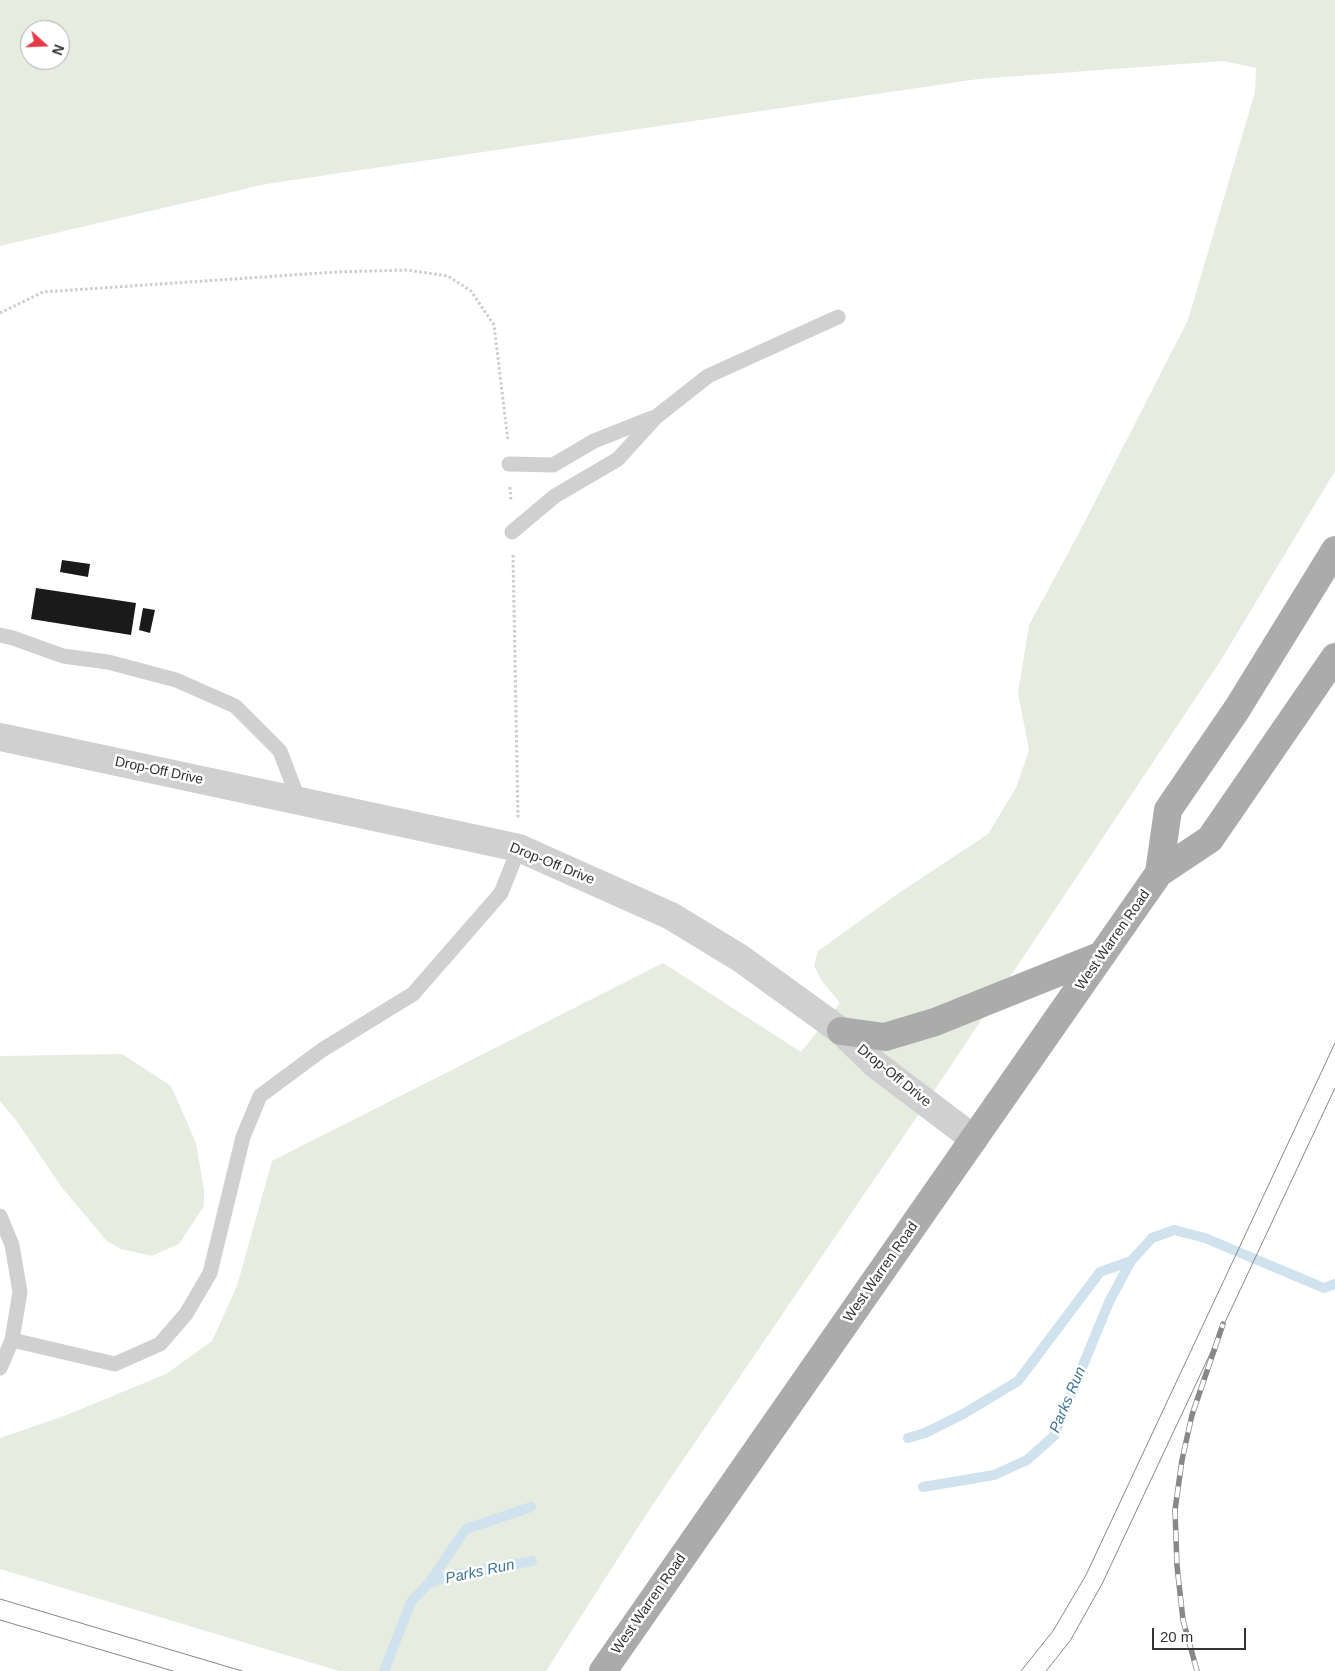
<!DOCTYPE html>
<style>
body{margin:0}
#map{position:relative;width:1335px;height:1671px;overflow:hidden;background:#fff;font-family:Arial,sans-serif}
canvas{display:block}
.north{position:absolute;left:20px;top:20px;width:50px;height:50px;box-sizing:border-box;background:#fff;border:1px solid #adadad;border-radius:50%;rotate:110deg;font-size:14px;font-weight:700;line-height:20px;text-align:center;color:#333}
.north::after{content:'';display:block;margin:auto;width:18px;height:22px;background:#e63946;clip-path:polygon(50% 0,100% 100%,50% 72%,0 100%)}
.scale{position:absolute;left:1152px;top:1628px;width:94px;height:22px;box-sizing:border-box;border:2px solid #333;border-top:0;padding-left:6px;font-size:15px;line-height:18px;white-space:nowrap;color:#333;-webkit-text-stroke:4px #fff;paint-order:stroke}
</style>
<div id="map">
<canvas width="1335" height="1671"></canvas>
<div class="north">N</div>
<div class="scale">20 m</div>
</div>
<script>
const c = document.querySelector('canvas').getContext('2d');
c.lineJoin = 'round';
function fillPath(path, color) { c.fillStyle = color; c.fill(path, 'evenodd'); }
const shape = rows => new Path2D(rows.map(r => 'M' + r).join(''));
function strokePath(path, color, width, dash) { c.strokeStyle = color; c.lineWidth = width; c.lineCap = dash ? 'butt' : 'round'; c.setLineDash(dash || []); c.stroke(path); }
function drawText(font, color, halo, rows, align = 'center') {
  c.font = font + ' Arial,sans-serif'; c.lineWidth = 5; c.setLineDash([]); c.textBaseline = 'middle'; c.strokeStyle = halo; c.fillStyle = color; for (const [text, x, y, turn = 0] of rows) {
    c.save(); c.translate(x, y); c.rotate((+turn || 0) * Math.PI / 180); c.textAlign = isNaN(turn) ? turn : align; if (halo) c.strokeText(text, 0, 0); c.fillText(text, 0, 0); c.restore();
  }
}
fillPath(shape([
 [0,0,1335,0,1335,471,1221,660,912,1124,651,1507,546,1671,339,1671,0,1569,0,1438,64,1416,166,1374,212,1341,237,1286,272,1161,663,963,801,1052,840,1003,822,981,814,966,818,951,896,895,988,834,1016,788,1029,750,1018,693,1029,625,1080,531,1188,320,1255,92,1256,68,1223,61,978,79,266,184,0,246],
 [30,30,60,30,60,60,30,60],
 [122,1054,171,1086,196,1143,204,1190,204,1206,179,1244,152,1256,121,1249,107,1241,63,1189,16,1120,0,1101,0,1056]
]), '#e6ecdf');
strokePath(shape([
 [908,1438,925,1433,965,1413,1018,1381,1100,1272,1131,1261],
 [923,1487,994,1475,1027,1460,1054,1436,1109,1302,1131,1261,1152,1238,1174,1230,1205,1238,1324,1288,1335,1284],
 [429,1583,466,1529,531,1507],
 [384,1671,411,1602,429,1583,453,1575,532,1561]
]), '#cfe2ee', 10);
fillPath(shape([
 [62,560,90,564,88,577,60,572],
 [36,588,136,603,131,635,31,619],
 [143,608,155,610,150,633,139,630]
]), '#1a1a1a');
strokePath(shape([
 [0,313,43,292,336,272,407,270,448,276,471,291,494,325,508,441],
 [510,487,511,501],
 [513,555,518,818]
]), '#cdcdcd', 3, [2.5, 2.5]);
strokePath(shape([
 [509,464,553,465,594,441,652,418],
 [512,532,555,496,618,459,656,417,708,376,838,317],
 [0,635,13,638,63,656,108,662,176,680,235,706,280,751,299,801],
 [0,1216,12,1245,20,1292,12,1340,0,1368],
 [12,1340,115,1364,160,1344,186,1314,210,1273,243,1137,260,1096,322,1050,413,994,501,893,519,848]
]), '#d0d0d0', 15);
strokePath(shape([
 [0,737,519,848,671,916,740,958,841,1031,875,1064,974,1139]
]), '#d0d0d0', 28);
strokePath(shape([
 [1159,873,1168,810,1237,709,1335,550],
 [841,1031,885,1037,935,1022,1102,955],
 [603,1671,1159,873,1210,839,1335,657]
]), '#ababab', 28);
strokePath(shape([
 [0,1599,242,1671],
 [0,1620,173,1671],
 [1021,1671,1053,1631,1086,1575,1335,1043],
 [1046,1671,1070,1641,1102,1584,1335,1088]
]), '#888', 1);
const rail = shape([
 [1197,1671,1183,1620,1177,1566,1175,1510,1182,1460,1192,1415,1223,1324]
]);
strokePath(rail, '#888', 5.5);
strokePath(rail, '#fff', 4, [11]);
drawText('14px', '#333', '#fff', [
 ["Drop-Off Drive",159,771,12],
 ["Drop-Off Drive",552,864,22],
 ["West Warren Road",1113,940,-55],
 ["Drop-Off Drive",894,1076,39],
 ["West Warren Road",881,1272,-55],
 ["West Warren Road",649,1604,-55]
]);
drawText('italic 15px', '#3f7597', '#fff', [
 ["Parks Run",1068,1400,-67],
 ["Parks Run",480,1572,-12]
]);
</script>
